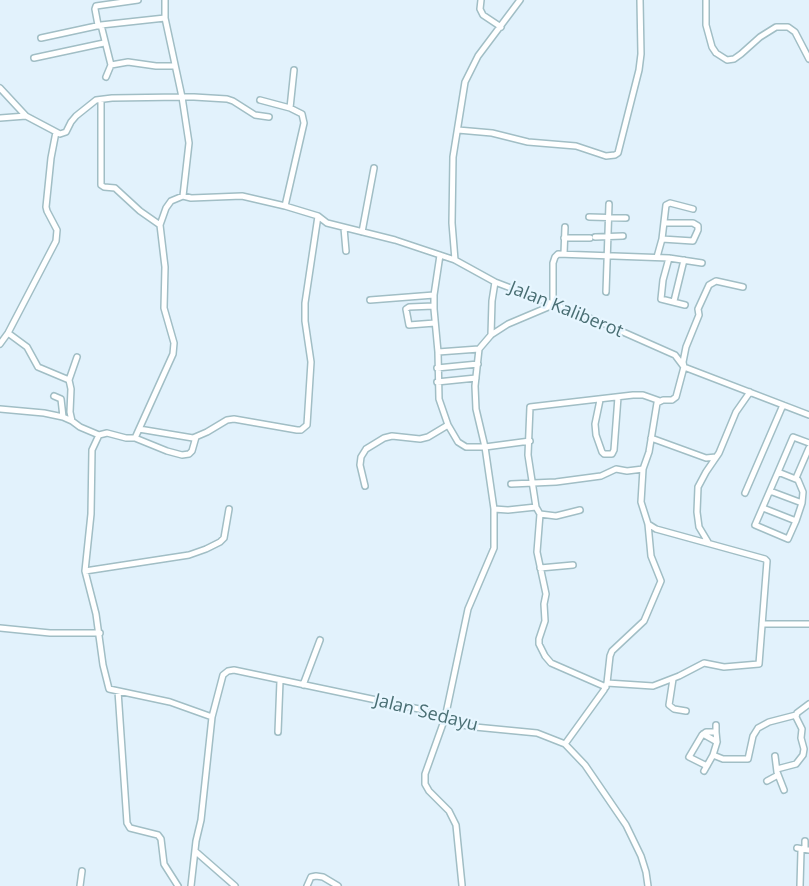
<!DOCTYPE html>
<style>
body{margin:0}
canvas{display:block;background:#e2f2fc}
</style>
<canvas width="809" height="886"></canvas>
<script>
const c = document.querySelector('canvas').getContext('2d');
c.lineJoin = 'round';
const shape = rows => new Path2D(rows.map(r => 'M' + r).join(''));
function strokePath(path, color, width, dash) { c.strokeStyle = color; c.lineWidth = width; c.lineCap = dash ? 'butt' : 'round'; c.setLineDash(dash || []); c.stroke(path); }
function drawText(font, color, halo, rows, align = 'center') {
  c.font = font + ' "Open Sans",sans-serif'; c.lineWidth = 4.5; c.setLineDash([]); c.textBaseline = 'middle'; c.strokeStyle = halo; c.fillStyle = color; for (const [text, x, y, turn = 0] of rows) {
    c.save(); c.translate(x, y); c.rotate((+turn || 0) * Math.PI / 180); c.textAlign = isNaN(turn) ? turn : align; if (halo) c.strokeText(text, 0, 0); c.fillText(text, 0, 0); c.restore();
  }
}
const minor = shape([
 [165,0,165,18,182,97,194,97,227,99,233,101,255,115,269,117],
 [481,0,480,9,483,15,501,27],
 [706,0,706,25,712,47,716,53,727,60,734,59,741,54,760,37,776,27,788,27,795,32,809,59],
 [98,25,95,9,96,6,138,0],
 [101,25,111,65],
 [41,38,101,25,165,18],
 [34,58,104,43],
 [106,77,111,65,128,62,156,66,175,66],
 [0,88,26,116,60,134,66,132,71,122,76,116,96,100,112,98,182,97,189,143,183,196],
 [101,100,101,185,104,187,115,188,140,211,160,225],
 [260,100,290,108],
 [0,118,26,116],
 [458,130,492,133,528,142,576,146,606,156,615,155,618,153,639,70,641,54,640,0],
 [285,206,304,123,302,114,290,108,294,70],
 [589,217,626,218],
 [344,228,346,251],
 [362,232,374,168],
 [595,237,623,236],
 [564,238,590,238],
 [662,239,693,241,698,230,698,226,693,223,664,223],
 [564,254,565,227],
 [657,257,662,239,666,205,670,203,693,209],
 [669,258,663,280,661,299,685,305],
 [455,260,452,223,453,157,465,82,478,56,520,0],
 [606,292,609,204],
 [370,300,434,295],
 [674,301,684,260],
 [434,306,409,307,406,309,409,325,435,323],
 [8,333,27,347,38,367,69,380,71,389,70,412,72,421],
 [491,335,492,301,495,282],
 [0,344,8,333,56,241,57,230,47,211,46,207,51,158,56,132],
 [438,352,479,349],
 [437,368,478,364],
 [69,380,77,357],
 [437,382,476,378],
 [54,396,61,399,63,417],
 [600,400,595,424,596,435,602,452,604,454,612,454,614,450,618,397],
 [0,409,44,413,63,417,72,421,80,427,99,435],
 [448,425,458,442,466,447,485,447,530,441],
 [139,429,193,438,207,432,227,420,234,419,297,430,301,430,307,425,311,362,305,321,305,303,318,216],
 [135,438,167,451,182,455,189,454,192,451,196,437],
 [651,438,706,458,716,457],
 [796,478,809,448],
 [511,484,556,482,601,476,616,469,627,471,643,469],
 [365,486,360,465,361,457,366,449,384,438,392,436,420,439,428,437,448,425,439,399,438,352,434,309,434,295,440,255],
 [770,491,802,503,803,492,798,480,778,472,793,437,809,443],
 [745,493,783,405],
 [536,507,540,514,537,552,546,594,544,604,545,621,539,639,539,644,545,656,551,663,606,687],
 [763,508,796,521,788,539,755,525,778,472],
 [494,509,508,510,536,507,528,455,530,407,633,395,643,395,660,401],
 [540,514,556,516,580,510],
 [796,521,802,503],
 [708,542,699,527,697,512,698,487,706,472,719,453,736,412,750,392],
 [540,568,573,565],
 [85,571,189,555,206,549,220,542,224,538,229,509],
 [762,624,809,624],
 [0,628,50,633,100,633],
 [673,679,669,705,674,709,686,711],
 [607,683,653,686,679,676,704,663,724,667,759,664,767,561,765,559,656,529,648,524],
 [303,685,320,640],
 [118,691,127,823,130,828,158,835,161,839,164,864,178,886],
 [212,717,170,702,109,689,103,665,96,614,85,571,91,514,92,450,99,435,107,433,126,438,135,438,173,354,174,343,164,308,165,267,160,225,166,208,171,201,183,196,191,198,242,196,285,206,318,216,327,223,395,240,455,260,495,282,605,324,675,355,684,367,809,415],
 [278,732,280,681],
 [703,734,717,742],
 [565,744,604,690,607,683,610,656,612,651,644,621,661,581,651,556,648,524,641,502,643,469,649,452,657,403,663,400,672,400,676,397,684,367,683,362,686,347,699,315,698,309,709,285,716,281,743,287],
 [713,755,717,742,716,732],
 [775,756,777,772,784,790],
 [707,766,689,757,702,735,706,732,716,732,716,725],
 [777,769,796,764,803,755,804,749,801,738,802,729,796,717,797,713,809,704],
 [704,771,713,755,723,759,748,759,753,736,758,728,769,722,796,715],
 [767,781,778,775],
 [797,848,809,850],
 [805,849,805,841],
 [195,851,235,886],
 [462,885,456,825,449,811,429,791,425,784,425,774,445,718,468,609,494,548,494,509,485,447,476,409,475,386,479,349,491,335,508,324,553,305,553,263,555,257,558,254,669,258,702,263],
 [80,886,82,871],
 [191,886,196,841,201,820,212,717,223,675,228,671,234,670,419,709,445,718,456,724,475,727,537,733,565,744,585,765,626,825,641,856,646,872,648,886],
 [307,886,311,877,316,876,323,877,338,886],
 [800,886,801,851]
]);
strokePath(minor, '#a1bec5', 8);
strokePath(minor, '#fff', 5);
drawText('18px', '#496e73', '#e7f6ff', [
 ["Jalan Kaliberot",566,310,22],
 ["Jalan Sedayu",426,713,14]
]);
</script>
